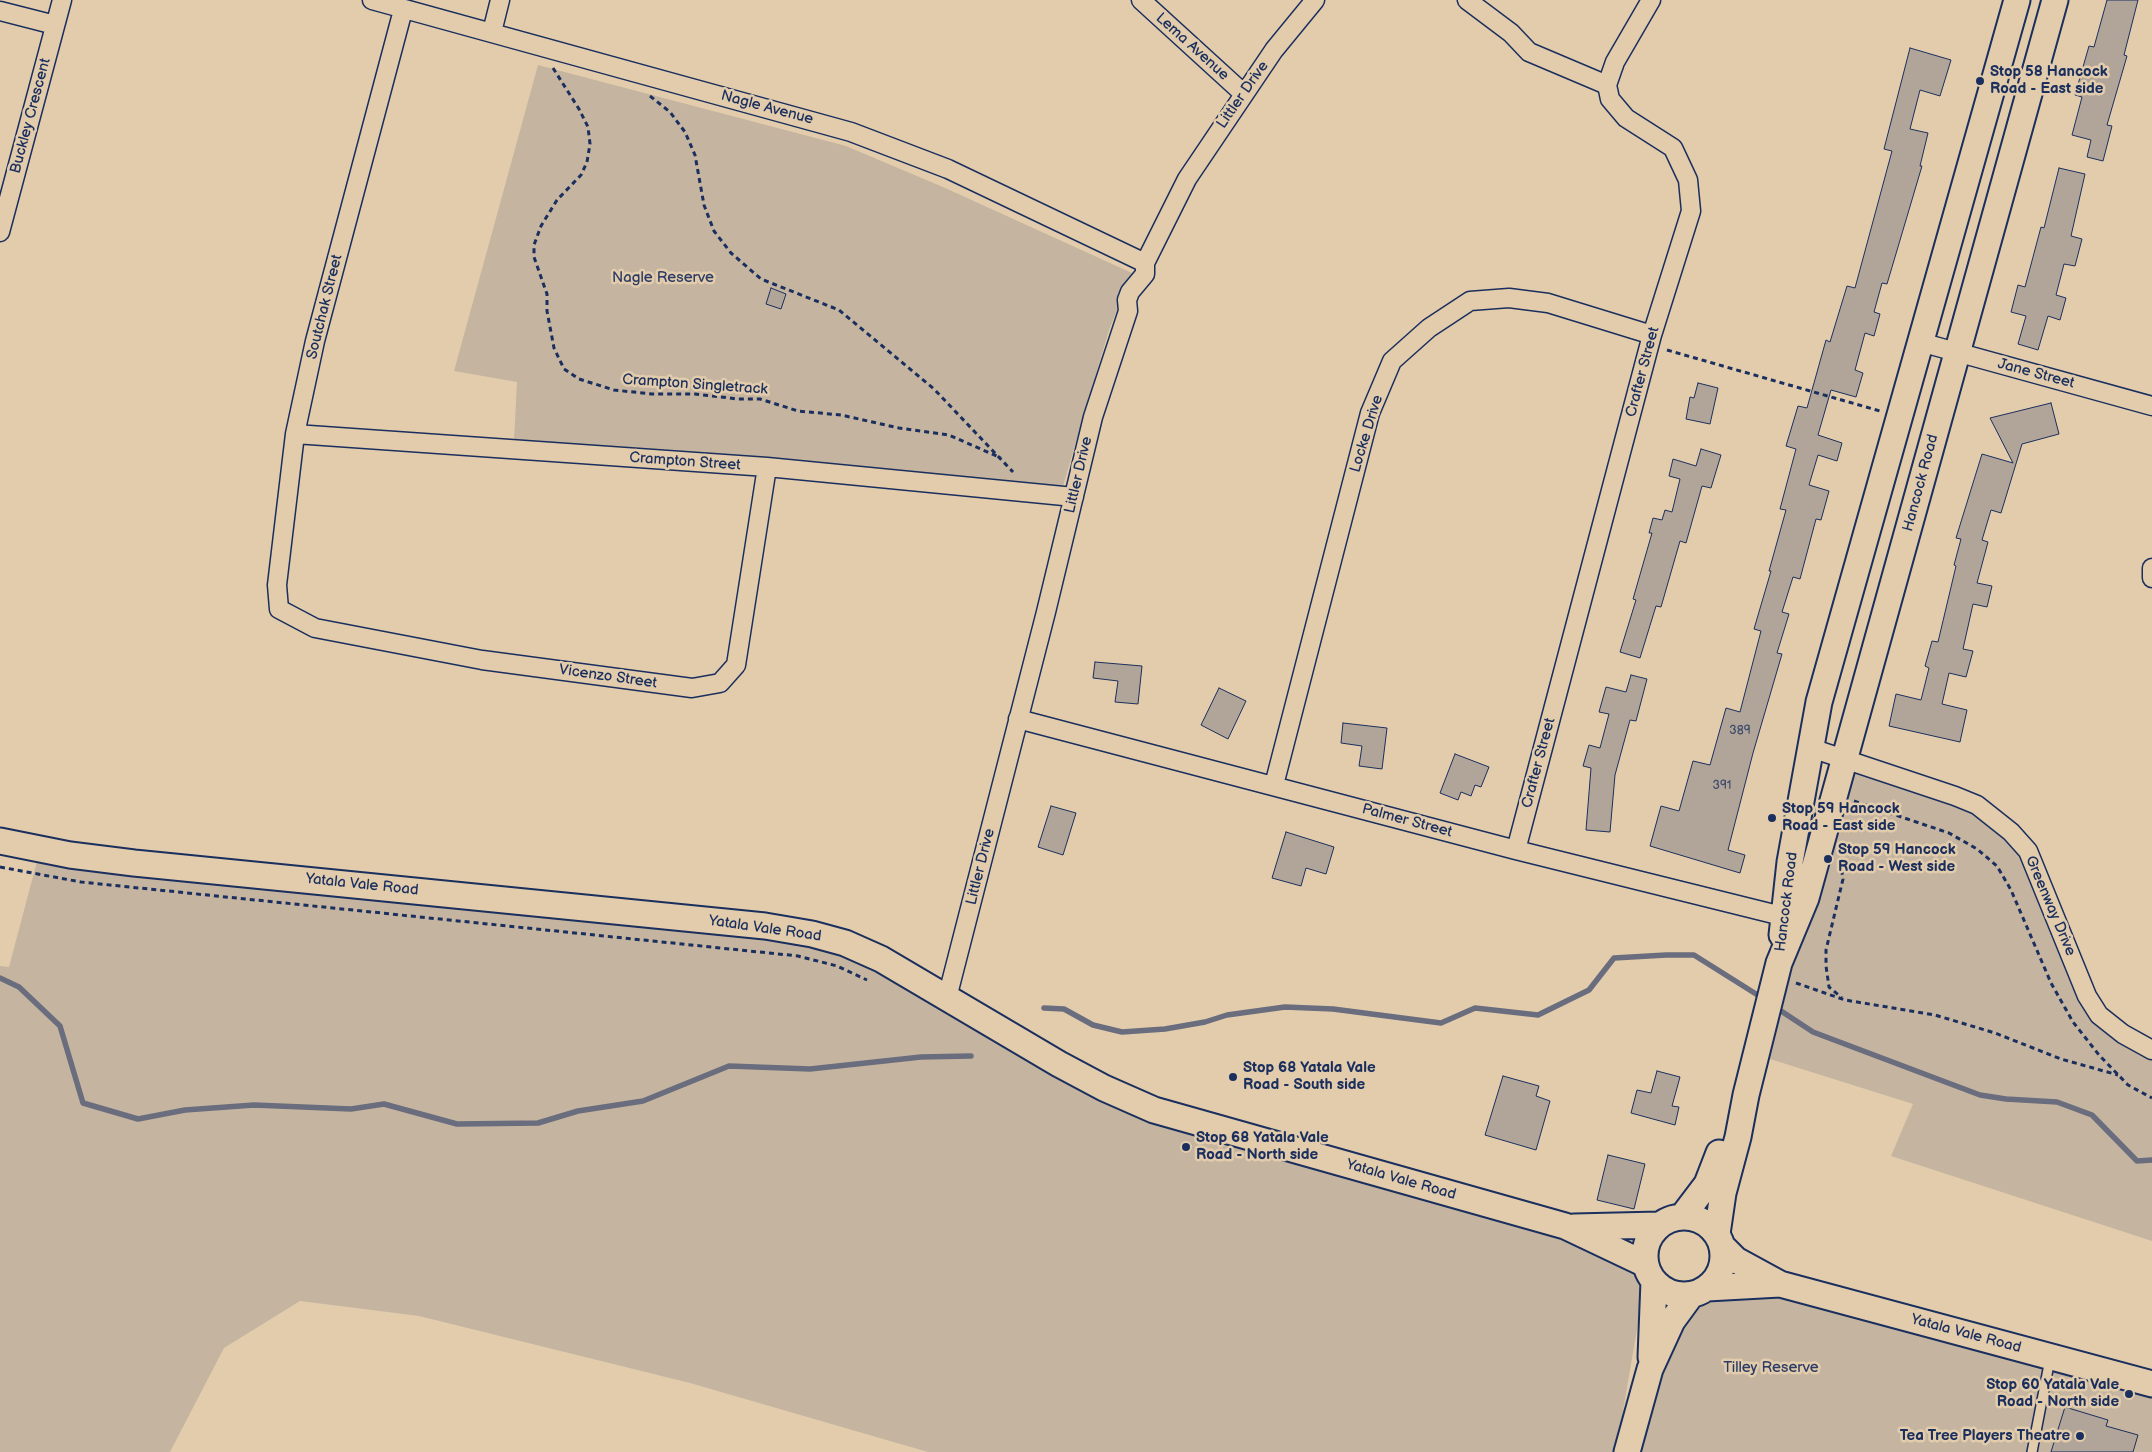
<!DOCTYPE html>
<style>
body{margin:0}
canvas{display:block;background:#e2ccac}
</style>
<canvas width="2152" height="1452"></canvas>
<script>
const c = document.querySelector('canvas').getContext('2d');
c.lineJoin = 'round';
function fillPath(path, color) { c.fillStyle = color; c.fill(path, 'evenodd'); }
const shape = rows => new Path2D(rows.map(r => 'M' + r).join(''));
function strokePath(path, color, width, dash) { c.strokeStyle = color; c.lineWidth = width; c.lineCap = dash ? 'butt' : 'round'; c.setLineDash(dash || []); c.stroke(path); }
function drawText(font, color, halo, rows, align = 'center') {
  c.font = font + ' "Balsamiq Sans",sans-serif'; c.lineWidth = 5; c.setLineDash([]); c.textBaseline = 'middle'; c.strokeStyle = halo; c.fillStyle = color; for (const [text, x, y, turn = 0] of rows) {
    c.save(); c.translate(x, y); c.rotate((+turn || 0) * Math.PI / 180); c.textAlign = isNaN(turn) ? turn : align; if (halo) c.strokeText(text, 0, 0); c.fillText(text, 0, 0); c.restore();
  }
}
fillPath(shape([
 [538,65,846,146,943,187,1132,273,1109,330,1063,486,514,440,517,382,454,371],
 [1844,758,1921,783,2010,832,2087,996,2152,1050,2152,1241,1891,1156,1913,1104,1770,1059],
 [40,850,845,943,1104,1088,1590,1227,1647,1271,1616,1452,928,1452,690,1383,419,1316,300,1301,224,1348,170,1452,0,1452,0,966,9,967],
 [1746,1285,2152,1383,2152,1452,1627,1452,1691,1295]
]), '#c5b5a0');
strokePath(shape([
 [0,978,19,987,60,1026,83,1103,138,1119,185,1110,254,1105,351,1109,384,1104,457,1124,538,1123,578,1111,643,1101,729,1066,810,1069,921,1057,971,1056],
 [1775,1007,1813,1032,1980,1095,2006,1099,2057,1102,2092,1115,2137,1161,2152,1160],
 [1044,1008,1064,1009,1093,1025,1122,1032,1165,1029,1205,1022,1227,1015,1285,1007,1333,1009,1441,1023,1475,1008,1538,1015,1589,990,1614,958,1666,955,1694,955,1764,999]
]), '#6a6d7d', 5.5);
const building = shape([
 [2107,0,2138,0,2124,55,2127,56,2107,125,2112,126,2103,161,2087,157,2091,140,2072,135,2082,97,2075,95,2089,46,2094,47,2107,0],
 [1910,48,1951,60,1940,96,1920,90,1910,129,1928,133,1920,166,1922,166,1887,284,1882,283,1874,312,1880,314,1874,336,1865,333,1855,370,1863,373,1856,397,1831,390,1818,435,1842,443,1837,461,1818,455,1809,485,1829,491,1821,520,1816,519,1800,579,1793,577,1782,612,1789,614,1777,653,1782,654,1753,753,1728,850,1745,855,1740,873,1650,846,1661,806,1679,811,1693,761,1710,765,1726,708,1740,712,1761,631,1754,629,1771,571,1769,571,1786,510,1780,509,1796,449,1786,446,1798,406,1807,408,1826,340,1830,342,1847,286,1855,288,1892,151,1884,149,1910,48],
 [2059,168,2085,174,2071,236,2082,239,2075,266,2064,264,2056,295,2066,298,2060,320,2048,316,2038,350,2018,344,2026,316,2011,312,2018,285,2025,287,2041,227,2044,228,2059,168],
 [771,288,786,294,781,309,766,304,771,288],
 [1698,383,1718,388,1710,424,1686,419,1690,397,1694,398,1698,383],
 [2051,403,2059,434,2022,444,2001,513,1991,510,1982,540,1988,542,1977,583,1992,586,1987,607,1973,604,1963,649,1973,651,1966,677,1949,673,1942,704,1967,710,1960,742,1889,726,1896,694,1921,700,1929,668,1925,666,1932,641,1938,642,1956,566,1954,565,1961,539,1956,538,1982,454,2013,463,1990,418,2051,403],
 [1701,449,1721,455,1711,488,1702,486,1686,543,1680,541,1661,607,1656,606,1640,658,1620,652,1636,600,1633,599,1652,533,1649,533,1653,518,1662,520,1665,510,1672,512,1680,479,1669,476,1673,459,1696,466,1701,449],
 [1095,662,1142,666,1138,704,1115,702,1118,681,1093,678,1095,662],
 [1631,675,1647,679,1636,721,1630,720,1615,775,1610,832,1586,830,1591,768,1583,766,1589,745,1600,748,1609,714,1599,712,1606,687,1626,692,1631,675],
 [1219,688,1246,701,1228,739,1201,725,1219,688],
 [1343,723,1387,728,1382,769,1359,766,1362,746,1341,743,1343,723],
 [1455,754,1489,767,1481,787,1475,785,1471,796,1461,792,1458,800,1440,793,1455,754],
 [1051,806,1076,813,1063,855,1038,847,1051,806],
 [1286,832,1334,847,1326,874,1306,868,1301,886,1272,878,1286,832],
 [1657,1071,1680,1077,1672,1106,1679,1107,1675,1125,1631,1113,1637,1090,1651,1093,1657,1071],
 [1503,1076,1539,1086,1536,1096,1550,1101,1536,1150,1485,1135,1503,1076],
 [1608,1155,1645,1164,1634,1209,1597,1200,1608,1155],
 [2065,1407,2108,1420,2106,1426,2138,1435,2133,1452,2051,1452,2065,1407]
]);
fillPath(building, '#b0a598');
strokePath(building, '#1b2f5e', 1);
const lane = shape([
 [2032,1452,2050,1359]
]);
const street = shape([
 [372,0,851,132,948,169,1145,263],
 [1141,0,1244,94],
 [1467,0,1511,33,1529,52,1607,85],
 [403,10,315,341,295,434,277,585,279,609,315,628,482,660,692,688,720,683,736,665,767,467],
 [0,11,55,25],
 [492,32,500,0],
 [1607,85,1615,62,1651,0],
 [0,232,62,0],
 [1920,342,2152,406],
 [295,434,767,467,1074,497],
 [2152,568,2152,578],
 [1018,719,1516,850,1794,919],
 [1811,748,1955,796,1977,805,2011,832,2028,851,2087,996,2099,1015,2123,1034,2152,1050],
 [1274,785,1370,413,1392,361,1429,328,1470,301,1509,298,1548,303,1652,335],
 [1516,850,1652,335,1691,211,1688,180,1673,148,1626,118,1610,99,1607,85],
 [947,998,1046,612,1093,417,1128,311,1127,300,1130,292,1145,274,1145,263,1187,179,1274,50,1315,0]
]);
const secondary = shape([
 [0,841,70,855,134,863,765,926,812,934,845,943,881,959,1059,1064,1104,1088,1154,1110,1565,1226,1645,1264],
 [1782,935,1790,862,1819,702,2017,0],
 '1645 1256a39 39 0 1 1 78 0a39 39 0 1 1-78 0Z',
 [1682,1217,1707,1184,1719,1153],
 [1574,1227,1659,1225],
 [1717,1234,1723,1193,1738,1137,1746,1095,1779,963,1806,898,2055,0],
 [1723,1247,1736,1260,1780,1284,2152,1384],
 [1707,1288,1780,1284],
 [1651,1357,1654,1281],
 [1627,1452,1650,1369,1672,1321,1691,1295]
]);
strokePath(lane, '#1b2f5e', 12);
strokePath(street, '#1b2f5e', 21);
strokePath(secondary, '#1b2f5e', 29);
strokePath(shape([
 [553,68,579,109,588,127,590,144,587,162,581,175,557,200,541,226,534,245,534,257,547,294,547,311,554,348,564,369,579,379,614,390,652,394,695,394,738,399,760,399,798,411,841,415,899,428,949,435,1001,458],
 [650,96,670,112,685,132,695,155,704,205,714,231,731,253,761,279,839,310,934,389,1013,472],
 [1667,350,1880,411],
 [1854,801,1949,833,1977,849,1997,866,2011,890,2051,983,2073,1022,2099,1055,2128,1085,2152,1098],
 [1840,861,1843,879,1826,950,1826,966,1829,987,1842,998],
 [0,867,81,882,798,956,837,966,867,980],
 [1796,983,1845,1000,1935,1015,1995,1033,2061,1059,2118,1075]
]), '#1b2f5e', 3, [5, 4]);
strokePath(lane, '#e2ccac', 9);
strokePath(street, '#e2ccac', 18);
strokePath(secondary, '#e2ccac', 25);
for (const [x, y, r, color] of [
 [1980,81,5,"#1b2f5e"],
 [1772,818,5,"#1b2f5e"],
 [1828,859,5,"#1b2f5e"],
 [1233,1077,5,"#1b2f5e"],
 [1186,1147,5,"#1b2f5e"],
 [2129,1394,5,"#1b2f5e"],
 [2080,1436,5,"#1b2f5e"]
]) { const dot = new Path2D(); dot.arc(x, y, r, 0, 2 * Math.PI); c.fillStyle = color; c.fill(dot); strokePath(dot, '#e2ccac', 2); }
drawText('12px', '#404c6c', null, [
 ["389",1740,731],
 ["391",1722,786]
]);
drawText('15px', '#1b2f5e', '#e2ccac', [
 ["Lema Avenue",1192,47,42],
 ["Littler Drive",1243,95,-55],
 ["Nagle Avenue",767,108,15],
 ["Buckley Crescent",31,116,-75],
 ["Soutchak Street",325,307,-76],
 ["Crafter Street",1643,372,-75],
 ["Jane Street",2036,374,15],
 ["Crampton Singletrack",695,385,4],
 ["Locke Drive",1367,434,-73],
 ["Crampton Street",685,462,4],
 ["Littler Drive",1079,475,-77],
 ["Hancock Road",1921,483,-75],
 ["Vicenzo Street",608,677,8],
 ["Crafter Street",1539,763,-75],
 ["Palmer Street",1407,821,15],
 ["Littler Drive",981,867,-76],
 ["Yatala Vale Road",362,885,6],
 ["Hancock Road",1787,902,-83],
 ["Greenway Drive",2050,906,67],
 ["Yatala Vale Road",765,929,8],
 ["Yatala Vale Road",1401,1180,16],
 ["Yatala Vale Road",1966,1334,15]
]);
drawText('bold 15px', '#1b2f5e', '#e2ccac', [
 ["Stop 58 Hancock",1990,72],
 ["Road - East side",1990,89],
 ["Stop 59 Hancock",1782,809],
 ["Road - East side",1782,826],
 ["Stop 59 Hancock",1838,850],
 ["Road - West side",1838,867],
 ["Stop 68 Yatala Vale",1243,1068],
 ["Road - South side",1243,1085],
 ["Stop 68 Yatala Vale",1196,1138],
 ["Road - North side",1196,1155],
 ["Stop 60 Yatala Vale",2119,1385,"right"],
 ["Road - North side",2119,1402,"right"],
 ["Tea Tree Players Theatre",2070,1436,"right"]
], 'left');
drawText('15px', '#2c3c65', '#e2ccac', [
 ["Nagle Reserve",663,278],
 ["Tilley Reserve",1771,1368]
]);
</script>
